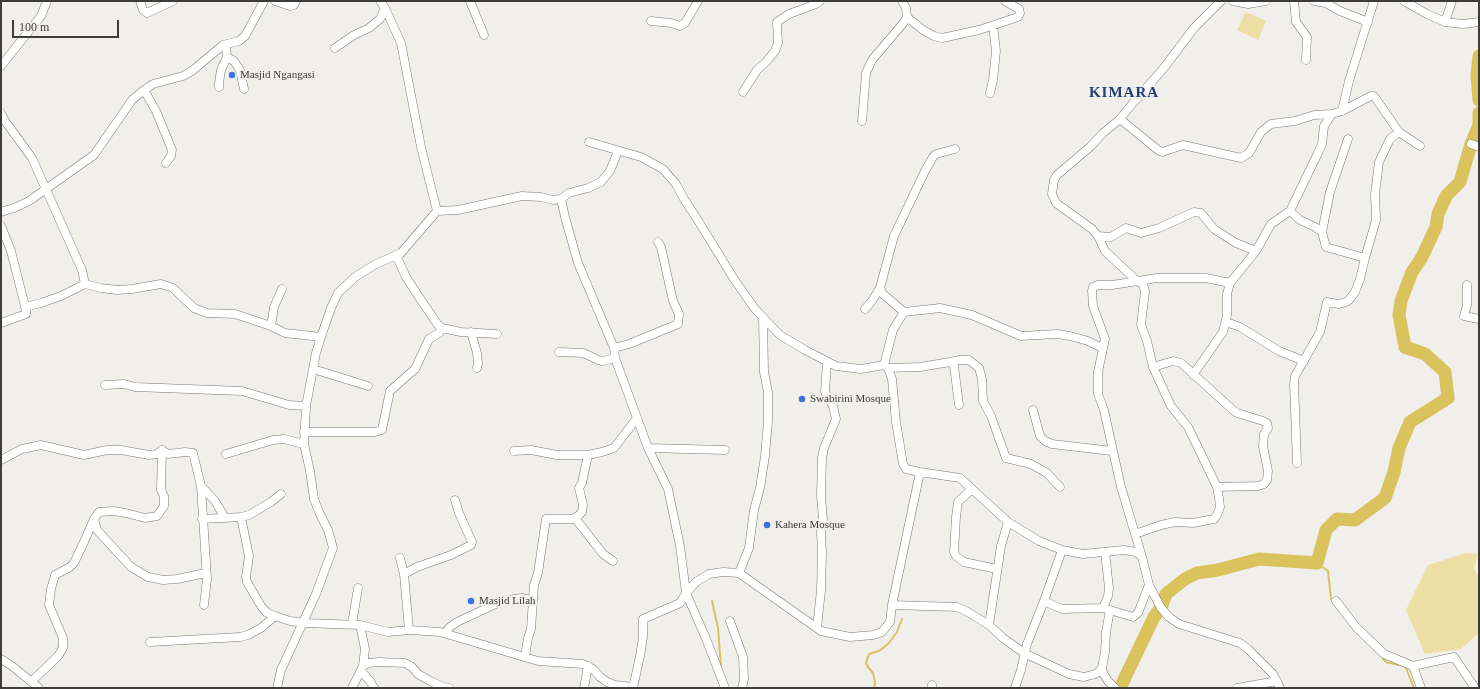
<!DOCTYPE html>
<style>
body{margin:0}
#map{position:relative;width:1480px;height:689px;overflow:hidden;background:#f0efeb;font-family:"Times New Roman",serif}
canvas{display:block}
.frame{position:absolute;inset:0;border:2px solid #3d3c3b;pointer-events:none}
.scale{position:absolute;left:12px;top:20px;width:107px;height:18px;box-sizing:border-box;border:2px solid #3d3c3b;border-top:0;padding-left:5px;font-size:12px;line-height:14px;white-space:nowrap;color:#3d3c3b;-webkit-text-stroke:3px #f0efeb;paint-order:stroke}
</style>
<div id="map">
<canvas width="1480" height="689"></canvas>
<div class="frame"></div>
<div class="scale">100 m</div>
</div>
<script>
const c = document.querySelector('canvas').getContext('2d');
c.lineJoin = 'round';
function fillPath(path, color) { c.fillStyle = color; c.fill(path, 'evenodd'); }
const shape = rows => new Path2D(rows.map(r => 'M' + r).join(''));
function strokePath(path, color, width, dash) { c.strokeStyle = color; c.lineWidth = width; c.lineCap = dash ? 'butt' : 'round'; c.setLineDash(dash || []); c.stroke(path); }
function drawText(font, color, halo, rows, align = 'center') {
  c.font = font + ' "Times New Roman",serif'; c.lineWidth = 4; c.setLineDash([]); c.textBaseline = 'middle'; c.strokeStyle = halo; c.fillStyle = color; for (const [text, x, y, turn = 0] of rows) {
    c.save(); c.translate(x, y); c.rotate((+turn || 0) * Math.PI / 180); c.textAlign = isNaN(turn) ? turn : align; if (halo) c.strokeText(text, 0, 0); c.fillText(text, 0, 0); c.restore();
  }
}
fillPath(shape([
 [1246,12,1266,21,1258,40,1237,30],
 [1466,553,1478,554,1474,569,1479,578,1479,633,1461,649,1425,654,1406,610,1428,565]
]), '#eddea3');
strokePath(shape([
 [1317,563,1328,571,1331,599,1333,601],
 [712,601,718,628,721,667],
 [1381,656,1386,662,1399,665],
 [1404,666,1406,668,1414,688],
 [874,688,875,682,873,673,868,667,866,663,869,654,879,651,888,644,897,632,902,619]
]), '#dac25d', 2);
strokePath(shape([
 [1479,56,1477,75,1479,100],
 [1120,688,1154,617,1161,608,1166,594,1185,579,1197,573,1218,570,1259,559,1317,563,1326,530,1337,519,1355,520,1385,498,1394,472,1399,448,1410,422,1448,398,1445,372,1425,354,1405,347,1399,315,1401,301,1412,272,1422,257,1436,227,1438,214,1446,196,1460,182,1471,144,1479,125,1479,113]
]), '#dac25d', 13);
const street = shape([
 [140,1,143,10,147,13,173,1],
 [275,1,290,6,294,5,296,1],
 [470,1,484,35],
 [1233,1,1248,4,1266,1],
 [1294,1,1296,22,1307,37,1306,60],
 [1314,1,1326,3,1340,11,1368,22],
 [1404,1,1427,14,1445,22,1463,24,1479,22],
 [907,17,923,30,934,36,942,38,979,30,1018,17,1020,13,1019,9,1005,1],
 [651,21,671,23,680,26,685,23,698,1],
 [1445,22,1452,1],
 [335,48,354,35,369,28,380,19,385,8],
 [227,57,234,61,240,70,244,89],
 [1,66,41,16,47,1],
 [219,87,219,83,221,70,227,57,226,49,223,45],
 [144,90,156,111,172,150,171,156,166,163],
 [743,92,757,70,766,62,775,51,778,43,777,22,789,14,816,4,820,1],
 [990,93,993,80,996,51,993,26],
 [1342,111,1349,81,1374,1],
 [1,113,5,121,32,158,82,270,85,284,101,288,117,290,132,289,161,284,173,288,194,308,207,313,235,314,271,326,285,333,321,337],
 [1120,119,1158,150,1162,152,1183,145,1241,158,1249,153,1261,132,1271,124,1295,121,1314,115,1332,114,1342,111,1371,96,1374,96,1399,132,1420,146],
 [862,121,866,73,872,60,905,21,907,17,906,8,902,1],
 [589,142,641,157,663,169,676,184,684,199,699,222,734,279,755,309,780,335,805,350,836,366,861,369,884,365,888,368,892,379,896,422,903,464,906,469,920,472,960,478,1008,522,1039,541,1062,550,1083,554,1124,550,1136,552,1142,557,1149,585,1161,608,1169,617,1179,624,1240,643,1248,649,1273,674,1280,688],
 [1471,144,1479,147],
 [561,199,565,217,578,263,614,348,615,358,648,448,668,489,680,546,686,593,707,641,725,688],
 [437,211,458,210,522,196,541,197,553,200,561,199,569,193,588,188,601,182,610,171,618,151],
 [1290,211,1300,220,1315,227,1322,232,1326,247,1365,258],
 [1,212,14,208,29,201,94,155,132,100,144,90,153,84,183,76,192,71,223,45,239,41,245,36,264,1],
 [1,226,11,251,26,310,26,314,1,323],
 [1322,232,1330,192,1348,139],
 [1098,236,1111,237,1126,228,1141,233,1159,228,1194,212,1201,213,1214,229,1236,243,1256,251],
 [396,255,406,277,417,294,438,325,442,328],
 [1467,285,1467,305,1464,316,1479,319],
 [25,307,41,303,61,296,85,284],
 [865,309,872,301,880,288],
 [904,312,883,294,880,288,894,236,925,171,933,157,936,154,955,149],
 [1226,322,1240,327,1279,351,1304,361],
 [271,326,274,307,282,289],
 [471,332,477,353,478,363,477,368],
 [614,348,629,344,678,324,679,314,673,301,661,247,658,242],
 [559,352,583,353,590,356,598,360,603,361,615,358],
 [950,362,960,360,969,360,979,368,982,379,983,401,991,416,1006,458,1031,464,1047,473,1060,487],
 [884,365,893,330,904,312,940,308,972,315,1021,336,1057,334,1070,336,1088,341,1102,348],
 [1153,367,1173,361,1181,363,1233,410,1237,413,1263,421,1267,423,1268,428,1264,434,1263,446,1268,471,1267,480,1264,484,1258,486,1217,487],
 [888,368,920,367,950,362,954,366,959,405],
 [313,369,368,386],
 [1193,375,1223,332,1227,315,1227,294,1230,283,1256,251,1271,224,1290,211,1317,155,1322,144,1324,126,1332,114],
 [105,385,124,384,135,387,242,391,289,405,306,406],
 [1033,410,1040,436,1045,441,1052,444,1112,451],
 [304,432,375,432,382,430,390,391,415,369,429,339,439,333,442,328,461,332,497,334],
 [648,448,725,450],
 [162,450,161,490,164,496,164,506,157,516,145,518,126,513,113,511,99,512,94,519,97,530,131,567,148,577,163,580,177,579,206,573],
 [514,451,531,450,557,455,588,455,602,452,614,448,637,418],
 [226,454,273,440,284,439,304,444],
 [1,460,22,449,41,445,84,455,107,450,121,450,149,455,157,454,162,450,168,454,185,452,193,453,201,486,207,579,204,605],
 [1297,463,1294,384,1295,376,1320,332,1327,302,1339,304,1346,302,1349,300,1355,292,1360,279,1365,258,1376,220,1375,194,1379,162,1390,139,1399,132],
 [201,486,215,501,225,518],
 [972,489,958,502,956,517,954,552,956,556,964,562,997,569],
 [241,517,249,556,246,577,247,582,261,606,266,612,275,616,290,621,304,623,360,625,388,632,409,630,440,632,538,661,583,664,593,669,600,677,607,682,615,685,633,687],
 [575,518,603,554,613,561],
 [202,519,241,517,249,515,271,502,281,494],
 [1135,534,1161,525,1175,522,1193,523,1214,519,1217,515,1220,507,1219,498,1217,487,1188,427,1171,406,1153,367,1147,341,1141,325,1145,291,1143,284,1137,281,1105,251,1098,236,1092,229,1056,203,1052,194,1054,180,1057,175,1090,147,1103,133,1119,120,1133,103,1163,69,1194,28,1221,1],
 [1142,557,1121,487,1104,410,1098,394,1098,372,1105,339,1093,306,1092,291,1093,287,1098,285,1112,285,1157,278,1206,278,1230,283],
 [400,558,404,574,409,630],
 [739,573,749,548,754,510,760,488,765,456,768,421,768,392,764,372,763,317],
 [404,574,417,567,451,555,471,545,472,542,459,513,455,500],
 [1044,601,1062,609,1103,608,1133,617,1138,613,1149,585],
 [1336,601,1357,628,1384,654,1413,666,1421,688],
 [892,605,957,607,966,611,989,625,1003,638,1024,653,1069,674,1084,677,1095,674,1099,672,1102,668],
 [1103,608,1108,596,1109,588,1105,552],
 [1110,610,1106,632,1105,652,1102,668,1103,673,1108,681,1115,688],
 [730,621,743,657,744,679,742,688],
 [352,624,358,588],
 [989,625,1001,546,1008,522],
 [817,628,821,590,822,553,821,532,823,519,821,496,822,458,824,448,836,419,833,406,825,392,827,362],
 [445,633,450,627,457,622,502,601,522,598,532,600],
 [150,642,240,637,248,635,261,628,275,616],
 [525,656,528,638,531,629,534,585,538,573,546,519,572,519,578,516,582,512,583,505,579,488,582,483,588,455],
 [1,659,12,666,39,688],
 [363,666,369,663,379,662,405,663,412,667,418,674,430,681,441,686,449,688],
 [1413,666,1454,657,1475,688],
 [361,671,370,681,374,688],
 [31,682,58,656,63,648,63,638,49,605,51,589,55,575,70,567,74,563,84,542,94,519],
 [932,685,932,688],
 [277,688,281,670,316,594,333,548,328,530,319,512,314,499,310,471,304,444,306,406,316,353,321,337,331,308,338,293,355,277,374,265,401,253,437,211,421,147,401,43,385,8,380,1],
 [352,688,363,666,365,649,360,625],
 [584,688,588,666],
 [633,688,640,656,643,637,643,619,680,603,686,593,696,582,709,574,723,572,739,573,821,631,850,637,873,635,882,632,890,622,892,605,920,472],
 [1015,688,1021,670,1027,644,1044,601,1062,550],
 [1237,688,1277,681]
]);
strokePath(street, '#797875', 9);
strokePath(street, '#fff', 8);
for (const [x, y, r, color] of [
 [232,75,4,"#3c71e1"],
 [802,399,4,"#3c71e1"],
 [767,525,4,"#3c71e1"],
 [471,601,4,"#3c71e1"]
]) { const dot = new Path2D(); dot.arc(x, y, r, 0, 2 * Math.PI); c.fillStyle = color; c.fill(dot); strokePath(dot, '#f0efeb', 1.5); }
drawText('11px', '#3d3c3b', '#f0efeb', [
 ["Masjid Ngangasi",240,75],
 ["Swabirini Mosque",810,399],
 ["Kahera Mosque",775,525],
 ["Masjid Lilah",479,601]
], 'left');
c.letterSpacing = '1px';
drawText('bold 15px', '#243f76', '#f0efeb', [
 ["KIMARA",1124,93]
]);
c.letterSpacing = '0px';
</script>
